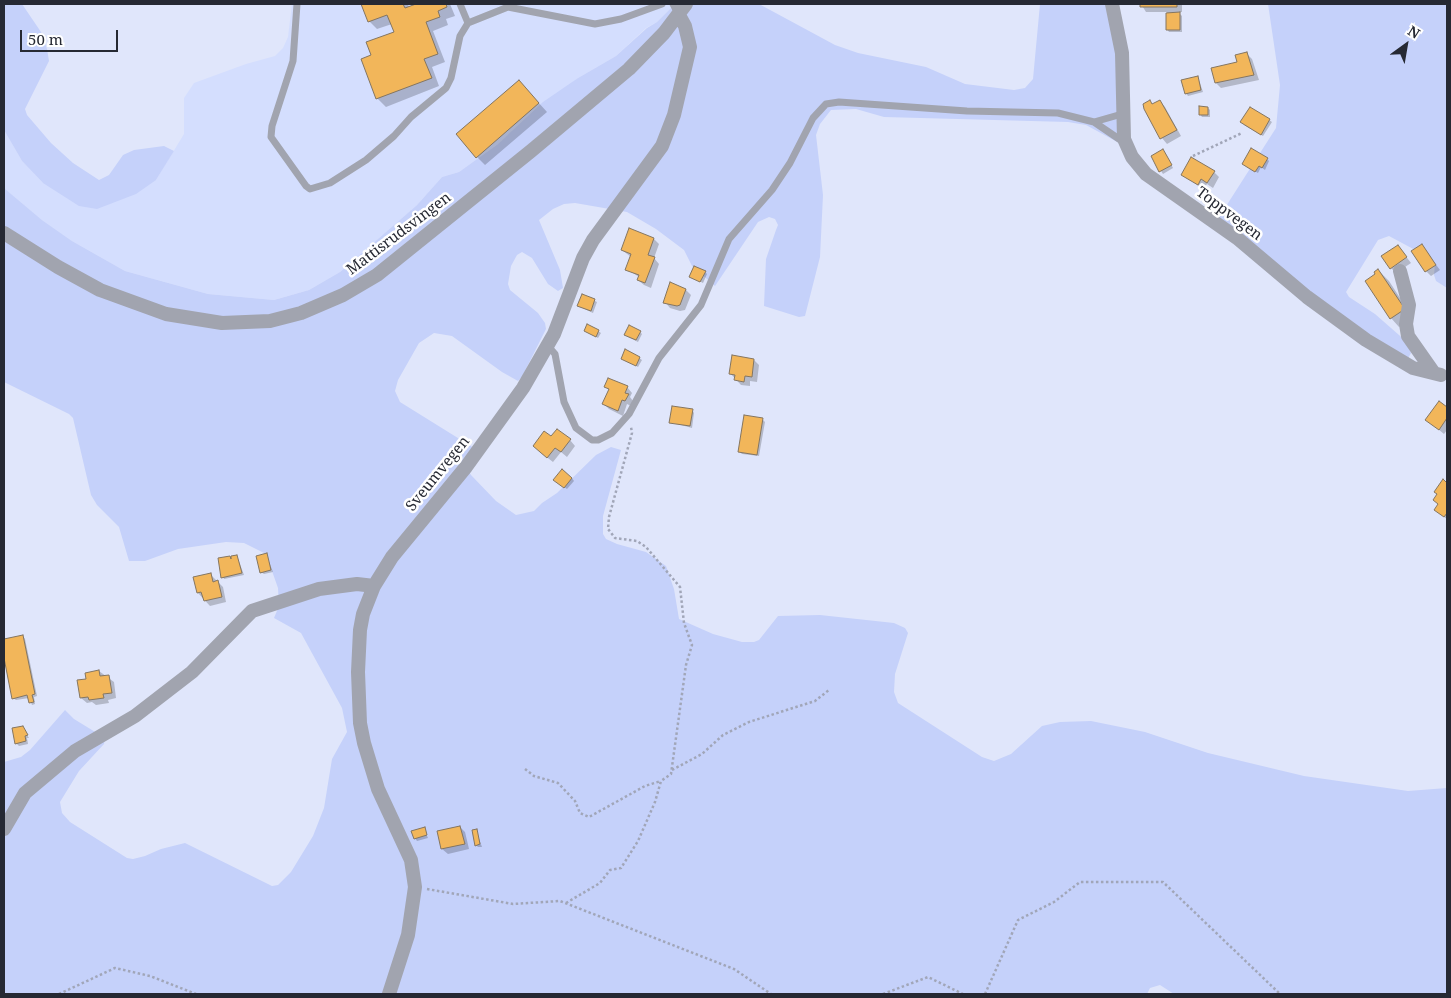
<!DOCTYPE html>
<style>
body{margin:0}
#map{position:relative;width:1451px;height:998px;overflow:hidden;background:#e0e6fb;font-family:"Noto Serif",serif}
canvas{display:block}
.frame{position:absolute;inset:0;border:5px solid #262933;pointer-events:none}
.north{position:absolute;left:1381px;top:20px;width:50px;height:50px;-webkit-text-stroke:4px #fff;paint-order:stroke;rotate:32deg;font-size:14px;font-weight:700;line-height:20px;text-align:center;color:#262933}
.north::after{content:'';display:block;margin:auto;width:18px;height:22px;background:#262933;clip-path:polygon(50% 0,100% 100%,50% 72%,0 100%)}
.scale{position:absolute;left:20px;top:30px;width:98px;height:22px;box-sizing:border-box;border:2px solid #262933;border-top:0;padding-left:6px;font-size:15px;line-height:18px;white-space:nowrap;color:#262933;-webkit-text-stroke:4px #fff;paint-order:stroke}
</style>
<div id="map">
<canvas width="1451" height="998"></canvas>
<div class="frame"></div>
<div class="north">N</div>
<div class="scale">50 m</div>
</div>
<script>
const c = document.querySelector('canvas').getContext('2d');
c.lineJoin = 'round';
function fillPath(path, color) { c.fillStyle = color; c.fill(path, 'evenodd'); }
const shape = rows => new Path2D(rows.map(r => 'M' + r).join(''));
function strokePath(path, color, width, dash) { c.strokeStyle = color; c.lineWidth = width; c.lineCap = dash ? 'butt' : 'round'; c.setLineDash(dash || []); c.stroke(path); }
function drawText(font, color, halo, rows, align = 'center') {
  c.font = font + ' "Noto Serif",serif'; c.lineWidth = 5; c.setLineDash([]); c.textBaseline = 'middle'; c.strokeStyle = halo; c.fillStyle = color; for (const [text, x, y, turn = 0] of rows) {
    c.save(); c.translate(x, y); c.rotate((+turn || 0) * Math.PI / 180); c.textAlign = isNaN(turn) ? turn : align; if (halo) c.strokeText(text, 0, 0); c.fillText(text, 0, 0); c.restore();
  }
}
fillPath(shape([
 [292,4,675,4,657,22,646,28,616,56,578,78,498,144,459,172,442,177,417,205,340,272,309,290,274,300,208,294,125,271,72,241,42,220,4,188,4,130,22,161,43,183,156,180,184,134,184,98,194,83,246,64,275,56,283,48,288,37]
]), '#d4defe');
fillPath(shape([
 [4,4,22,4,41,32,47,49,49,61,25,109,27,115,51,143,73,163,99,180,109,175,123,155,134,150,164,146,174,151,156,180,136,194,97,209,79,206,43,183,22,161,4,130],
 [675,4,759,4,835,45,858,53,926,67,965,84,1014,90,1025,88,1033,79,1040,4,1113,4,1121,144,1086,125,1068,122,884,117,856,109,831,110,820,124,816,135,823,195,820,257,805,316,799,317,764,306,766,259,776,230,778,225,775,219,769,217,758,222,715,286,692,266,684,250,656,229,627,212,575,203,564,204,553,209,539,220,560,270,563,288,558,291,548,284,532,258,522,252,517,255,511,266,508,284,510,290,538,313,545,323,546,329,522,377,518,381,502,372,452,336,434,333,419,343,398,380,395,391,400,402,474,448,468,470,471,475,496,501,516,515,534,511,542,503,557,493,596,455,611,447,621,450,603,516,603,534,606,539,617,544,646,552,666,566,674,589,679,619,713,634,742,642,754,642,759,640,778,616,820,615,894,623,905,628,908,633,895,674,894,692,898,703,982,757,994,761,1011,754,1042,726,1060,722,1091,721,1145,732,1208,753,1304,776,1408,791,1447,788,1447,994,1174,994,1160,985,1150,988,1147,994,4,994,4,762,21,757,30,750,65,710,74,719,105,738,104,744,79,771,60,802,62,813,70,822,127,858,133,859,145,856,161,849,185,843,272,886,278,885,291,872,313,836,324,808,332,759,347,732,342,708,301,633,274,618,279,606,278,588,266,554,244,543,226,542,178,549,145,561,129,561,119,527,97,505,91,495,73,418,69,414,4,382,4,188,42,220,72,241,125,271,208,294,274,300,309,290,340,272,417,205,442,177,459,172,498,144,543,102,578,78,616,56,647,28,657,22],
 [1268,4,1447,4,1447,288,1436,281,1434,275,1435,263,1432,259,1389,236,1378,240,1346,292,1349,297,1375,314,1407,342,1411,353,1404,366,1214,225,1276,128,1280,85]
]), '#c5d1fa');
fillPath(shape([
 [362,4,408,4,409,8,419,4,450,4,455,16,446,19,448,25,433,31,445,62,432,67,439,86,386,107,377,98,372,56,395,33,392,24,377,29,369,21],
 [1141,4,1182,4,1182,12,1178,12,1182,16,1182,32,1169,32,1167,29,1167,12,1146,12],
 [1247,54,1252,59,1259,80,1221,88,1216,83],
 [1198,77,1203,92,1188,96,1186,93],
 [519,81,547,112,485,165,477,157],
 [1149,101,1153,105,1160,101,1165,107,1181,136,1167,144,1162,138],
 [1208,108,1210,110,1210,117,1202,117,1200,114],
 [1269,120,1272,122,1263,136,1244,125],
 [1165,153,1173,168,1163,174,1152,157],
 [1267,159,1269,161,1265,170,1261,167,1258,173,1246,166],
 [1214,172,1219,177,1213,188,1207,184,1203,189,1182,174],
 [654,239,659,244,654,258,659,264,651,288,644,285,638,280,639,277,627,269,631,257,622,250],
 [1398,246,1411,263,1396,273,1391,268],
 [1422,246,1440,270,1431,276,1426,271],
 [705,272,707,274,703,283,691,277],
 [1380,272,1389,281,1413,318,1399,327,1391,318],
 [686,290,691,295,685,310,680,311,670,308,665,302],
 [582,295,597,302,593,313,578,306],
 [585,331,598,331,601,333,598,338],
 [640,332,642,334,638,342,628,337],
 [622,358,639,358,642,360,638,367],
 [754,360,759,365,757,382,750,381,750,386,741,385,730,373],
 [606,387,627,387,632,393,630,397,633,401,631,406,627,404,623,416,609,409,604,404,610,391],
 [1439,403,1447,408,1447,430,1444,434,1427,420],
 [692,410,694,413,692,428,670,422],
 [763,420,765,422,759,456,742,454,739,451],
 [552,438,570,440,575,446,567,457,561,452,553,462,540,452],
 [572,478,574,481,567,489,557,482],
 [1447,482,1447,519,1441,515,1438,494],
 [266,554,273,572,264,574,261,572],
 [237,556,244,575,224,579,219,559],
 [210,574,223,587,226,602,210,606,198,593],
 [23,636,25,639,37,696,34,697,35,704,32,705,29,698,16,700,13,698,4,652,4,640],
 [99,671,114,682,116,698,108,700,109,703,96,705,92,702,87,703,81,698,87,680],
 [22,727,29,738,27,738,28,744,19,746,16,743],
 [460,827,465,832,469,849,448,854,442,849],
 [424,829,428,838,417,841,415,838],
 [476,830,482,847,478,847,476,845]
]), '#0003');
const building = shape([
 [361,4,403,4,405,8,416,4,446,4,447,7,438,11,440,17,426,22,438,54,424,59,432,78,376,99,361,59,371,55,366,42,394,32,387,15,368,22,361,4],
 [1140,4,1177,4,1177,7,1140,7,1140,4],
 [1180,12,1180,30,1166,30,1166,13,1180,12],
 [1247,52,1254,75,1215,83,1211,68,1237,62,1235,55,1247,52],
 [1198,76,1201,90,1185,94,1181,80,1198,76],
 [519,80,539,103,476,158,456,134,519,80],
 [1150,100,1152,104,1160,100,1177,130,1160,139,1144,109,1143,104,1150,100],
 [1199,106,1208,107,1208,115,1199,115,1199,106],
 [1250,107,1270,119,1261,135,1240,122,1250,107],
 [1251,148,1268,158,1262,168,1259,166,1255,172,1242,164,1251,148],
 [1163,149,1172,165,1159,172,1151,156,1163,149],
 [1191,157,1215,171,1207,183,1201,179,1198,185,1181,175,1191,157],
 [629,228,654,238,648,255,655,257,645,283,637,280,639,275,625,270,631,254,621,250,629,228],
 [1422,244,1436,265,1425,272,1411,251,1422,244],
 [1398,245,1407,257,1390,269,1381,256,1398,245],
 [694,266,706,271,700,282,689,277,694,266],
 [1378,269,1405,309,1390,319,1365,281,1375,274,1374,272,1378,269],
 [670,282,686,289,680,305,677,306,663,303,670,282],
 [582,294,595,299,591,311,577,306,582,294],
 [587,324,599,330,596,337,584,331,587,324],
 [629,325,641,331,636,340,624,335,629,325],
 [625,349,640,357,636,366,621,359,625,349],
 [732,355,754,359,752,377,745,376,744,382,734,380,735,375,729,374,732,355],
 [608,378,628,386,625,393,629,394,625,401,622,400,618,411,602,404,609,389,604,387,608,378],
 [1439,401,1447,407,1447,418,1439,430,1425,420,1439,401],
 [672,406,693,409,690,426,669,423,672,406],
 [744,415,763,418,757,455,738,452,744,415],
 [557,429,571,439,561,452,555,448,547,458,533,446,544,431,551,436,557,429],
 [562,469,572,478,564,488,553,480,562,469],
 [1443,479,1446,482,1447,479,1447,513,1444,517,1434,510,1438,504,1433,500,1437,494,1434,492,1443,479],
 [267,553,271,570,260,573,256,556,267,553],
 [237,555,242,573,221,578,218,558,230,556,231,559,231,556,237,555],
 [211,573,213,582,218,580,222,597,204,601,201,592,197,593,193,577,211,573],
 [23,635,35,694,32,695,34,702,29,703,27,695,12,699,4,658,4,639,23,635],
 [99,670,100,676,109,675,112,693,103,694,104,698,89,700,88,697,80,698,77,680,86,679,85,673,99,670],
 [23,726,28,735,25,736,26,741,15,744,12,728,23,726],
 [460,826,465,844,441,849,437,831,460,826],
 [425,827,427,835,414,839,411,831,425,827],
 [477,829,480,844,475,846,472,830,477,829]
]);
fillPath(building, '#f2b65a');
strokePath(building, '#847560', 1);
strokePath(shape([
 [1193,156,1242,133],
 [525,769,534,776,558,783,575,801,580,813,589,817,645,786,661,781],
 [672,770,702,754,723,735,749,722,815,701,829,690],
 [427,889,513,904,560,901,734,969,771,994],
 [566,903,600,883,610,870,621,868,638,841,655,802,661,781,671,774,686,665,692,645,684,623,680,587,646,547,637,541,615,538,608,529,609,517,632,433,631,427],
 [59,994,115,968,150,976,196,994],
 [883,994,928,977,963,994],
 [985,994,1018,920,1054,902,1080,882,1163,882,1280,994]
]), '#a1a6b8', 2.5, [2.5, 2.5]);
strokePath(shape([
 [297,4,293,61,272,126,271,137,306,186,310,189,330,183,366,160,394,136,411,117,446,88,451,78,460,36,468,23,508,7,595,24,621,19,662,4],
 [460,4,468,23],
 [673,4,679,15],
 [1094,122,1122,114],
 [548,346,555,354,564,402,576,428,592,440,598,440,612,433,629,414,659,358,701,305,729,239,772,190,790,163,813,118,826,104,839,102,967,111,1058,113,1094,122,1119,139,1124,139]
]), '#a1a4af', 7);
strokePath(shape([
 [1112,4,1122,53,1124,139,1132,157,1146,174,1237,238,1307,297,1366,340,1413,368,1441,375],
 [4,233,58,267,100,290,166,314,222,323,270,321,301,313,343,295,377,275,531,151,629,69,664,33,686,4],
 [1400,271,1409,305,1406,324,1408,336,1434,373],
 [4,829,25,793,75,751,135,716,192,672,252,611,319,589,357,584,374,586],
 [389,994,408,935,415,887,411,860,378,789,364,743,360,723,358,672,360,630,363,614,374,586,392,557,466,467,523,388,554,334,583,258,593,240,662,146,674,115,690,47,685,26,679,15]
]), '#a1a4af', 14);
drawText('15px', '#262933', '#fff', [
 ["Toppvegen",1229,214,37],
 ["Mattisrudsvingen",399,234,-37],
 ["Sveumvegen",438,474,-51]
]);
</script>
